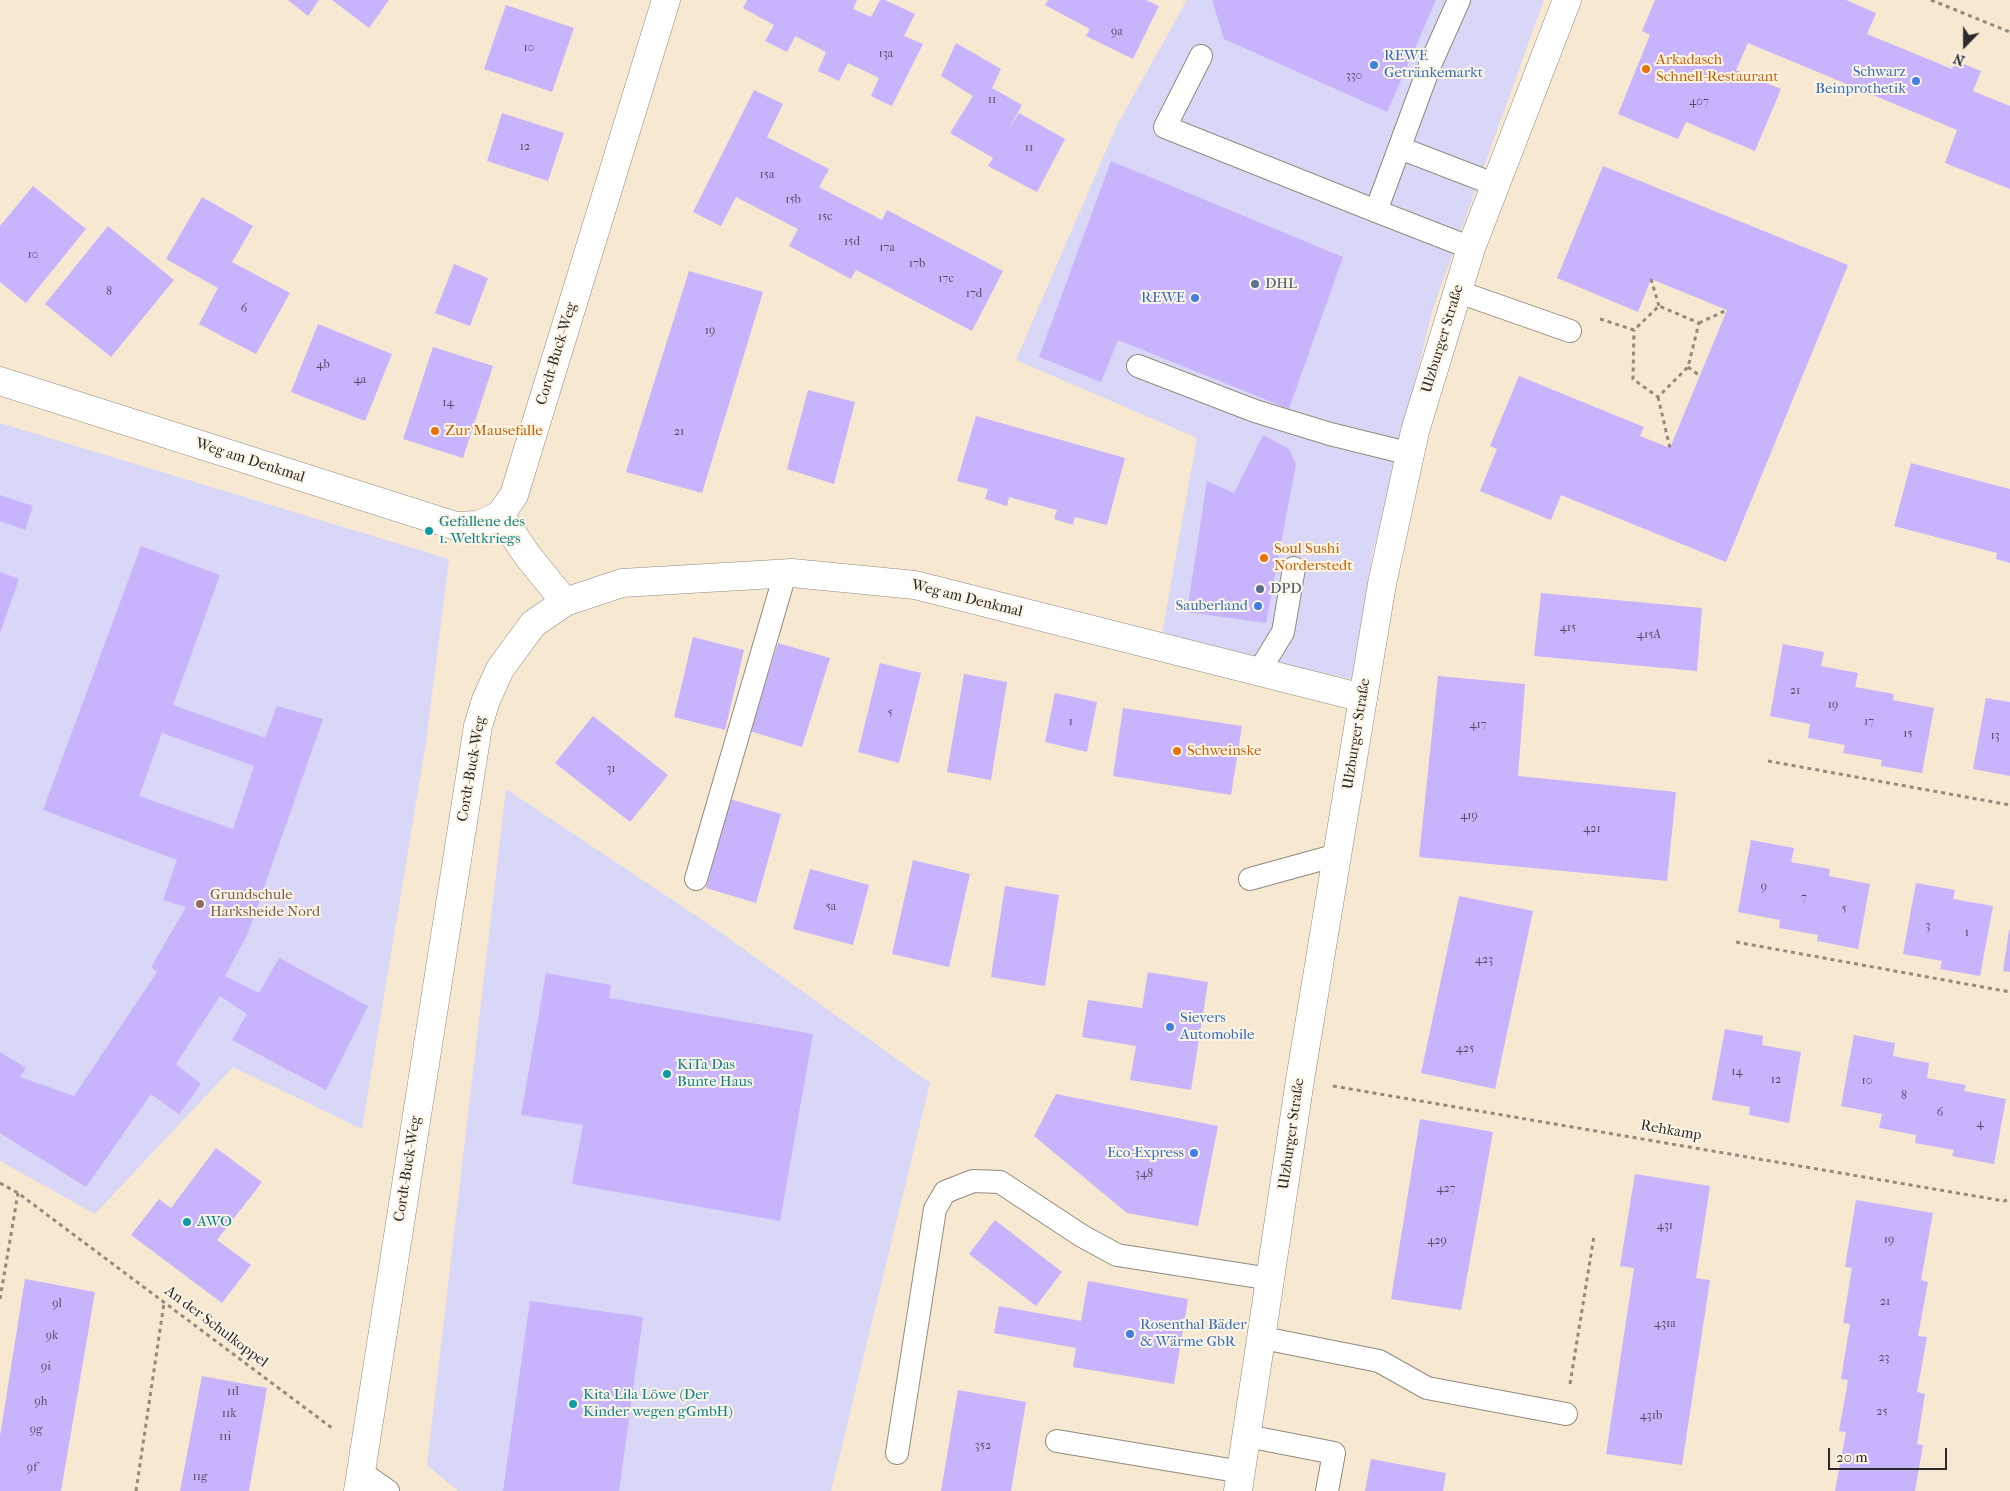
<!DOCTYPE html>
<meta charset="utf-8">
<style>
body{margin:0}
#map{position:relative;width:2010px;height:1491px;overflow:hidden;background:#f7e8d1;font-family:"IM FELL French Canon",serif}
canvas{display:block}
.north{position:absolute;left:1940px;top:20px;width:50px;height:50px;-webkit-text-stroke:4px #fcf5e5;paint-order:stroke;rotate:202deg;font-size:14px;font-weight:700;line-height:20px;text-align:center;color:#2b2b2b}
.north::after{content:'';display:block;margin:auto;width:18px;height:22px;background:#2b2b2b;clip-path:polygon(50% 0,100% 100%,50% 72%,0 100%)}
.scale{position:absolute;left:1828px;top:1448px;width:119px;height:22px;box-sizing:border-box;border:2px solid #2b2b2b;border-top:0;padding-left:6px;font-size:15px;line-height:18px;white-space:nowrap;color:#2b2b2b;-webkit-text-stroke:4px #fcf5e5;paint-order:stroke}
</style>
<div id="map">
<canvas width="2010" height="1491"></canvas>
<div class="north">N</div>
<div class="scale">20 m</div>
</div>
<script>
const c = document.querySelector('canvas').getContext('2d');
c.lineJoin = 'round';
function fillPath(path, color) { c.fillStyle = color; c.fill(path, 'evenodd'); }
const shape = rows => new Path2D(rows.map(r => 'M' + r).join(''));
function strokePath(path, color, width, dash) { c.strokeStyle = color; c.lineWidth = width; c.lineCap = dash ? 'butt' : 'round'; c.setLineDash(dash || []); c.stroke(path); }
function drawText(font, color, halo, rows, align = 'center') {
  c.font = font + ' "IM FELL French Canon",serif'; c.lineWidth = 4; c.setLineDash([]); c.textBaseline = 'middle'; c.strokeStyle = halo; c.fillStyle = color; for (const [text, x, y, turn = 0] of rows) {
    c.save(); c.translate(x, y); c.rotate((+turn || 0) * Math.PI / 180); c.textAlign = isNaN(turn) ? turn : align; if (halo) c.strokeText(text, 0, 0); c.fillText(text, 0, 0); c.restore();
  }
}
fillPath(shape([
 [1187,0,1544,0,1433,308,1372,556,1353,679,1261,661,1162,634,1197,438,1016,360,1117,125],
 [0,423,449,559,426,742,362,1129,233,1067,95,1214,0,1161],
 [506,789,713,927,930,1083,831,1491,458,1491,427,1465]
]), '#d9d7f7');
fillPath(shape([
 [288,0,319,0,308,16],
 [332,0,389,0,369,28],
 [747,0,857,0,853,9,871,17,880,0,885,0,915,14,904,36,923,44,892,106,871,96,879,78,848,63,839,81,818,71,826,52,795,36,801,25,787,52,765,41,774,25,743,8],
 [1048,0,1146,0,1159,6,1133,59,1086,36,1090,29,1045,5],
 [1212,0,1436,0,1387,112,1224,39],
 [1655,0,1846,0,1876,13,1867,34,1952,69,1956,61,1981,71,1973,91,2010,106,2010,189,1945,163,1957,130,1748,43,1736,70,1781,89,1755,151,1686,122,1678,139,1618,114,1650,35,1642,31],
 [506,5,574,28,552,92,484,69],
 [956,43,1001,69,992,88,1022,105,1007,132,1019,113,1065,139,1037,192,988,166,993,158,950,133,973,96,941,76],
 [754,90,783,104,767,137,829,169,819,187,882,220,887,210,1003,271,972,331,856,270,851,279,789,246,798,229,736,197,721,226,693,212],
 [502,113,564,133,548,181,487,161],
 [1111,161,1343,257,1289,409,1118,340,1101,382,1039,357],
 [1603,166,1848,265,1726,562,1561,495,1551,520,1480,491,1497,449,1490,446,1519,376,1644,427,1640,436,1670,448,1727,310,1651,279,1638,312,1557,278],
 [33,186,86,229,26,303,0,282,0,226],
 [202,197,253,226,232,262,290,293,256,354,199,324,218,288,166,259],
 [108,226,174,280,111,357,45,304],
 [454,264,488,278,470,326,435,313],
 [689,271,763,292,702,493,626,472],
 [318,324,392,354,365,421,291,392],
 [433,347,493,366,463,458,403,439],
 [808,390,855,402,834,484,787,469],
 [976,416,1125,458,1107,525,1075,517,1073,525,1054,519,1057,510,1009,497,1007,506,985,499,988,489,957,481],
 [1263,435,1289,449,1296,464,1266,623,1187,612,1207,481,1234,493],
 [1911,463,2010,489,2010,563,1996,559,1997,553,1894,526],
 [0,495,33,506,25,530,0,521],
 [141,546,220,575,173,705,265,738,277,706,323,719,248,933,225,976,259,993,279,958,368,1006,326,1090,232,1040,247,1014,220,996,176,1064,201,1084,179,1114,151,1094,86,1187,0,1133,0,1052,26,1068,20,1077,74,1096,157,972,151,967,186,907,163,900,177,860,43,810],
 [162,733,254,766,233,829,139,796],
 [0,572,19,579,0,633],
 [1541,593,1702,608,1697,671,1534,656],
 [693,637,744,650,725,730,674,717],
 [778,643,830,658,802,747,750,731],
 [1783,644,1824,652,1821,666,1858,673,1855,687,1894,694,1893,700,1934,708,1922,773,1881,766,1882,760,1843,753,1845,745,1808,738,1810,724,1770,716],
 [880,663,921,673,899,763,858,752],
 [964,674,1007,682,991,780,947,772],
 [1438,676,1525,684,1518,776,1676,792,1667,881,1419,857],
 [1055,693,1097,702,1087,752,1045,742],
 [1986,698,2010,702,2010,776,1973,769],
 [1123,708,1242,726,1231,795,1113,776],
 [593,716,668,775,630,822,555,763],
 [730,799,781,814,756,903,706,888],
 [1751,840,1794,848,1791,862,1830,869,1829,876,1870,884,1858,949,1817,941,1818,935,1779,928,1780,920,1738,912],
 [913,860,970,874,949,967,892,954],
 [810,869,869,885,853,945,793,929],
 [1916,883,1955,890,1953,899,1993,906,1980,976,1940,969,1942,961,1903,954],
 [1005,886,1059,895,1045,986,991,977],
 [1459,896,1533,911,1495,1089,1421,1073],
 [2009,930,2010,930,2010,972,2003,971],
 [1148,972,1208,982,1191,1090,1130,1080,1136,1046,1082,1037,1088,1000,1142,1008],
 [546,973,611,985,609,998,813,1034,780,1221,572,1184,583,1125,521,1115],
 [1725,1029,1763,1036,1762,1045,1801,1052,1789,1123,1749,1115,1750,1107,1712,1100],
 [1854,1035,1895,1043,1893,1056,1929,1063,1927,1078,1966,1085,1964,1091,2006,1099,1994,1164,1952,1156,1954,1150,1915,1143,1916,1135,1879,1128,1882,1114,1841,1106],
 [1056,1094,1218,1126,1198,1226,1127,1213,1034,1136],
 [1420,1119,1493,1132,1461,1310,1391,1299],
 [216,1148,262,1182,217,1240,251,1265,222,1303,131,1235,159,1199,171,1208],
 [1635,1174,1710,1186,1696,1278,1710,1280,1682,1465,1606,1454,1634,1268,1620,1266],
 [1856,1200,1933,1213,1921,1280,1928,1282,1918,1336,1927,1337,1917,1392,1925,1394,1917,1444,1923,1445,1915,1491,1835,1491,1846,1432,1839,1431,1848,1380,1841,1379,1850,1324,1843,1323,1852,1268,1845,1267],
 [995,1220,1062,1272,1036,1306,969,1254],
 [25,1279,95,1292,61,1491,0,1491,0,1436],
 [1088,1281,1188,1299,1174,1384,1073,1367,1076,1348,994,1333,999,1306,1081,1321],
 [530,1301,643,1317,619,1491,503,1491],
 [202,1376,267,1388,249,1491,180,1491],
 [958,1390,1026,1402,1011,1491,941,1491],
 [1371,1459,1446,1473,1443,1491,1365,1491]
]), '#c8b3fd');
const service = shape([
 [1459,0,1430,65,1376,211,1471,248],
 [1201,56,1165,127,1376,211],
 [1400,148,1496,185],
 [1456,291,1570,331],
 [1138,366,1255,411,1330,434,1411,454],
 [1258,673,1283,632,1294,568],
 [696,879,785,574],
 [1250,879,1337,855],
 [1263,1338,1379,1361,1427,1388,1566,1414],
 [1247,1436,1334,1453,1327,1491],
 [1057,1441,1242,1472],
 [897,1453,935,1209,945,1192,973,1181,1000,1182,1082,1236,1117,1255,1271,1279],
 [361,1472,388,1491]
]);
const minor = shape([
 [0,381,456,526,479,525,500,515],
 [500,515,514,495,666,0],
 [500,515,527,555,565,602],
 [358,1491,478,726,486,700,500,669,533,624,565,602,622,583,792,573,915,585,1363,698]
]);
const secondary = shape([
 [1238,1491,1300,1080,1363,698,1382,584,1415,431,1471,248,1567,0]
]);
strokePath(service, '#918a7e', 24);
strokePath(minor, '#918a7e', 29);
strokePath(secondary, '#918a7e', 29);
strokePath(shape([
 [1931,0,2010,32],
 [1651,279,1659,306],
 [1600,319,1634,330,1659,306,1699,323,1688,367,1658,397,1633,379,1634,330],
 [1699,323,1727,310],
 [1688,367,1700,376],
 [1658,397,1670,448],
 [1768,761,2010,805],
 [1736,942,2010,992],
 [1333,1086,2004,1201,2010,1199],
 [0,1183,18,1193,332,1428],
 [0,1299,18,1193],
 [1570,1384,1594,1236],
 [136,1491,164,1303]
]), '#918a7e', 3, [4, 4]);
strokePath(service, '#fff', 22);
strokePath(minor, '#fff', 28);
strokePath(secondary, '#fff', 28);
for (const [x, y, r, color] of [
 [1374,65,5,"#3f7fe0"],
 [1646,69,5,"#e8710a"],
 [1916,81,5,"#3f7fe0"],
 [1255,284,5,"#5c6f8a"],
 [1195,298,5,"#3f7fe0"],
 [435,431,5,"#e8710a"],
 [429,531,5,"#0f9aa8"],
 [1264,558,5,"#e8710a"],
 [1260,589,5,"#5c6f8a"],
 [1258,606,5,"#3f7fe0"],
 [1177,751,5,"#e8710a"],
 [200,904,5,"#8d6e63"],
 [1170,1027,5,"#3f7fe0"],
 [667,1074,5,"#0f9aa8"],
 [1194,1153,5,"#3f7fe0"],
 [187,1222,5,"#0f9aa8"],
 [1130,1334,5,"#3f7fe0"],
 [573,1404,5,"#0f9aa8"]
]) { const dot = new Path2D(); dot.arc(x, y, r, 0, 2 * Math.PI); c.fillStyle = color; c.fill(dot); strokePath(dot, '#fcf5e5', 2); }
drawText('12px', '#524d60', null, [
 ["9a",1117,32],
 ["10",529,48],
 ["13a",886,54],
 ["330",1354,76],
 ["11",992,100],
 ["407",1699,102],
 ["12",525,147],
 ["11",1029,148],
 ["15a",767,175],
 ["15b",793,200],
 ["15c",825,217],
 ["15d",852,242],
 ["17a",887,248],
 ["10",33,255],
 ["17b",917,264],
 ["17c",946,279],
 ["8",109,292],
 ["17d",974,294],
 ["6",244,309],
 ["19",710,331],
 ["4b",323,365],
 ["4a",360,380],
 ["14",448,403],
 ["21",679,432],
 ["415",1568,628],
 ["415A",1649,635],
 ["21",1795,691],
 ["19",1833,705],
 ["5",890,713],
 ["1",1071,722],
 ["17",1869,722],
 ["417",1478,725],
 ["15",1908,734],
 ["13",1995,736],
 ["31",611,769],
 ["419",1469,816],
 ["421",1592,829],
 ["9",1764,887],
 ["7",1804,898],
 ["5a",831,907],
 ["5",1844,909],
 ["3",1928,926],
 ["1",1967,933],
 ["423",1484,960],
 ["425",1465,1049],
 ["14",1737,1072],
 ["12",1776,1080],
 ["10",1867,1081],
 ["8",1904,1096],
 ["6",1940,1113],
 ["4",1980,1124],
 ["348",1144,1174],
 ["427",1446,1189],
 ["431",1665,1226],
 ["19",1889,1240],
 ["429",1437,1241],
 ["21",1885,1302],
 ["9l",57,1304],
 ["431a",1665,1324],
 ["9k",52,1336],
 ["23",1884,1358],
 ["9i",46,1367],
 ["11l",233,1392],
 ["9h",41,1402],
 ["25",1882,1412],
 ["11k",229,1414],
 ["431b",1651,1416],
 ["9g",36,1430],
 ["11i",225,1437],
 ["352",983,1446],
 ["9f",32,1468],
 ["11g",200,1477]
]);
drawText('15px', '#366cbe', '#fcf5e5', [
 ["REWE",1384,56,"left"],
 ["Getränkemarkt",1384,73,"left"],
 ["Schwarz",1906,72],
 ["Beinprothetik",1906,89],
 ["REWE",1185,298],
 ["Sauberland",1248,606],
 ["Sievers",1180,1018,"left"],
 ["Automobile",1180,1035,"left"],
 ["Eco-Express",1184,1153],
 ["Rosenthal Bäder",1140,1325,"left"],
 ["& Wärme GbR",1140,1342,"left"]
], 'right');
drawText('15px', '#c56008', '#fcf5e5', [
 ["Arkadasch",1656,60],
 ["Schnell-Restaurant",1656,77],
 ["Zur Mausefalle",445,431],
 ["Soul Sushi",1274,549],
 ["Norderstedt",1274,566],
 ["Schweinske",1187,751]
], 'left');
drawText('15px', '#4e5e75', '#fcf5e5', [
 ["DHL",1265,284],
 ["DPD",1270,589]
], 'left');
drawText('15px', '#2b2b2b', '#fcf5e5', [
 ["Ulzburger Straße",1443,339,-73],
 ["Cordt-Buck-Weg",557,354,-73],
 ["Weg am Denkmal",250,461,18],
 ["Weg am Denkmal",967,599,14],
 ["Ulzburger Straße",1357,734,-81],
 ["Cordt-Buck-Weg",472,769,-80],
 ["Rehkamp",1671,1131,10],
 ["Ulzburger Straße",1292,1134,-82],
 ["Cordt-Buck-Weg",408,1169,-81],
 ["An der Schulkoppel",216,1327,37]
]);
drawText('15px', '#0d838f', '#fcf5e5', [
 ["Gefallene des",439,522],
 ["1. Weltkriegs",439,539],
 ["KiTa Das",677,1065],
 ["Bunte Haus",677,1082],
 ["AWO",197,1222],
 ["Kita Lila Löwe (Der",583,1395],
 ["Kinder wegen gGmbH)",583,1412]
], 'left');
drawText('15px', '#785e54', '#fcf5e5', [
 ["Grundschule",210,895],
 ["Harksheide Nord",210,912]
], 'left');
</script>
